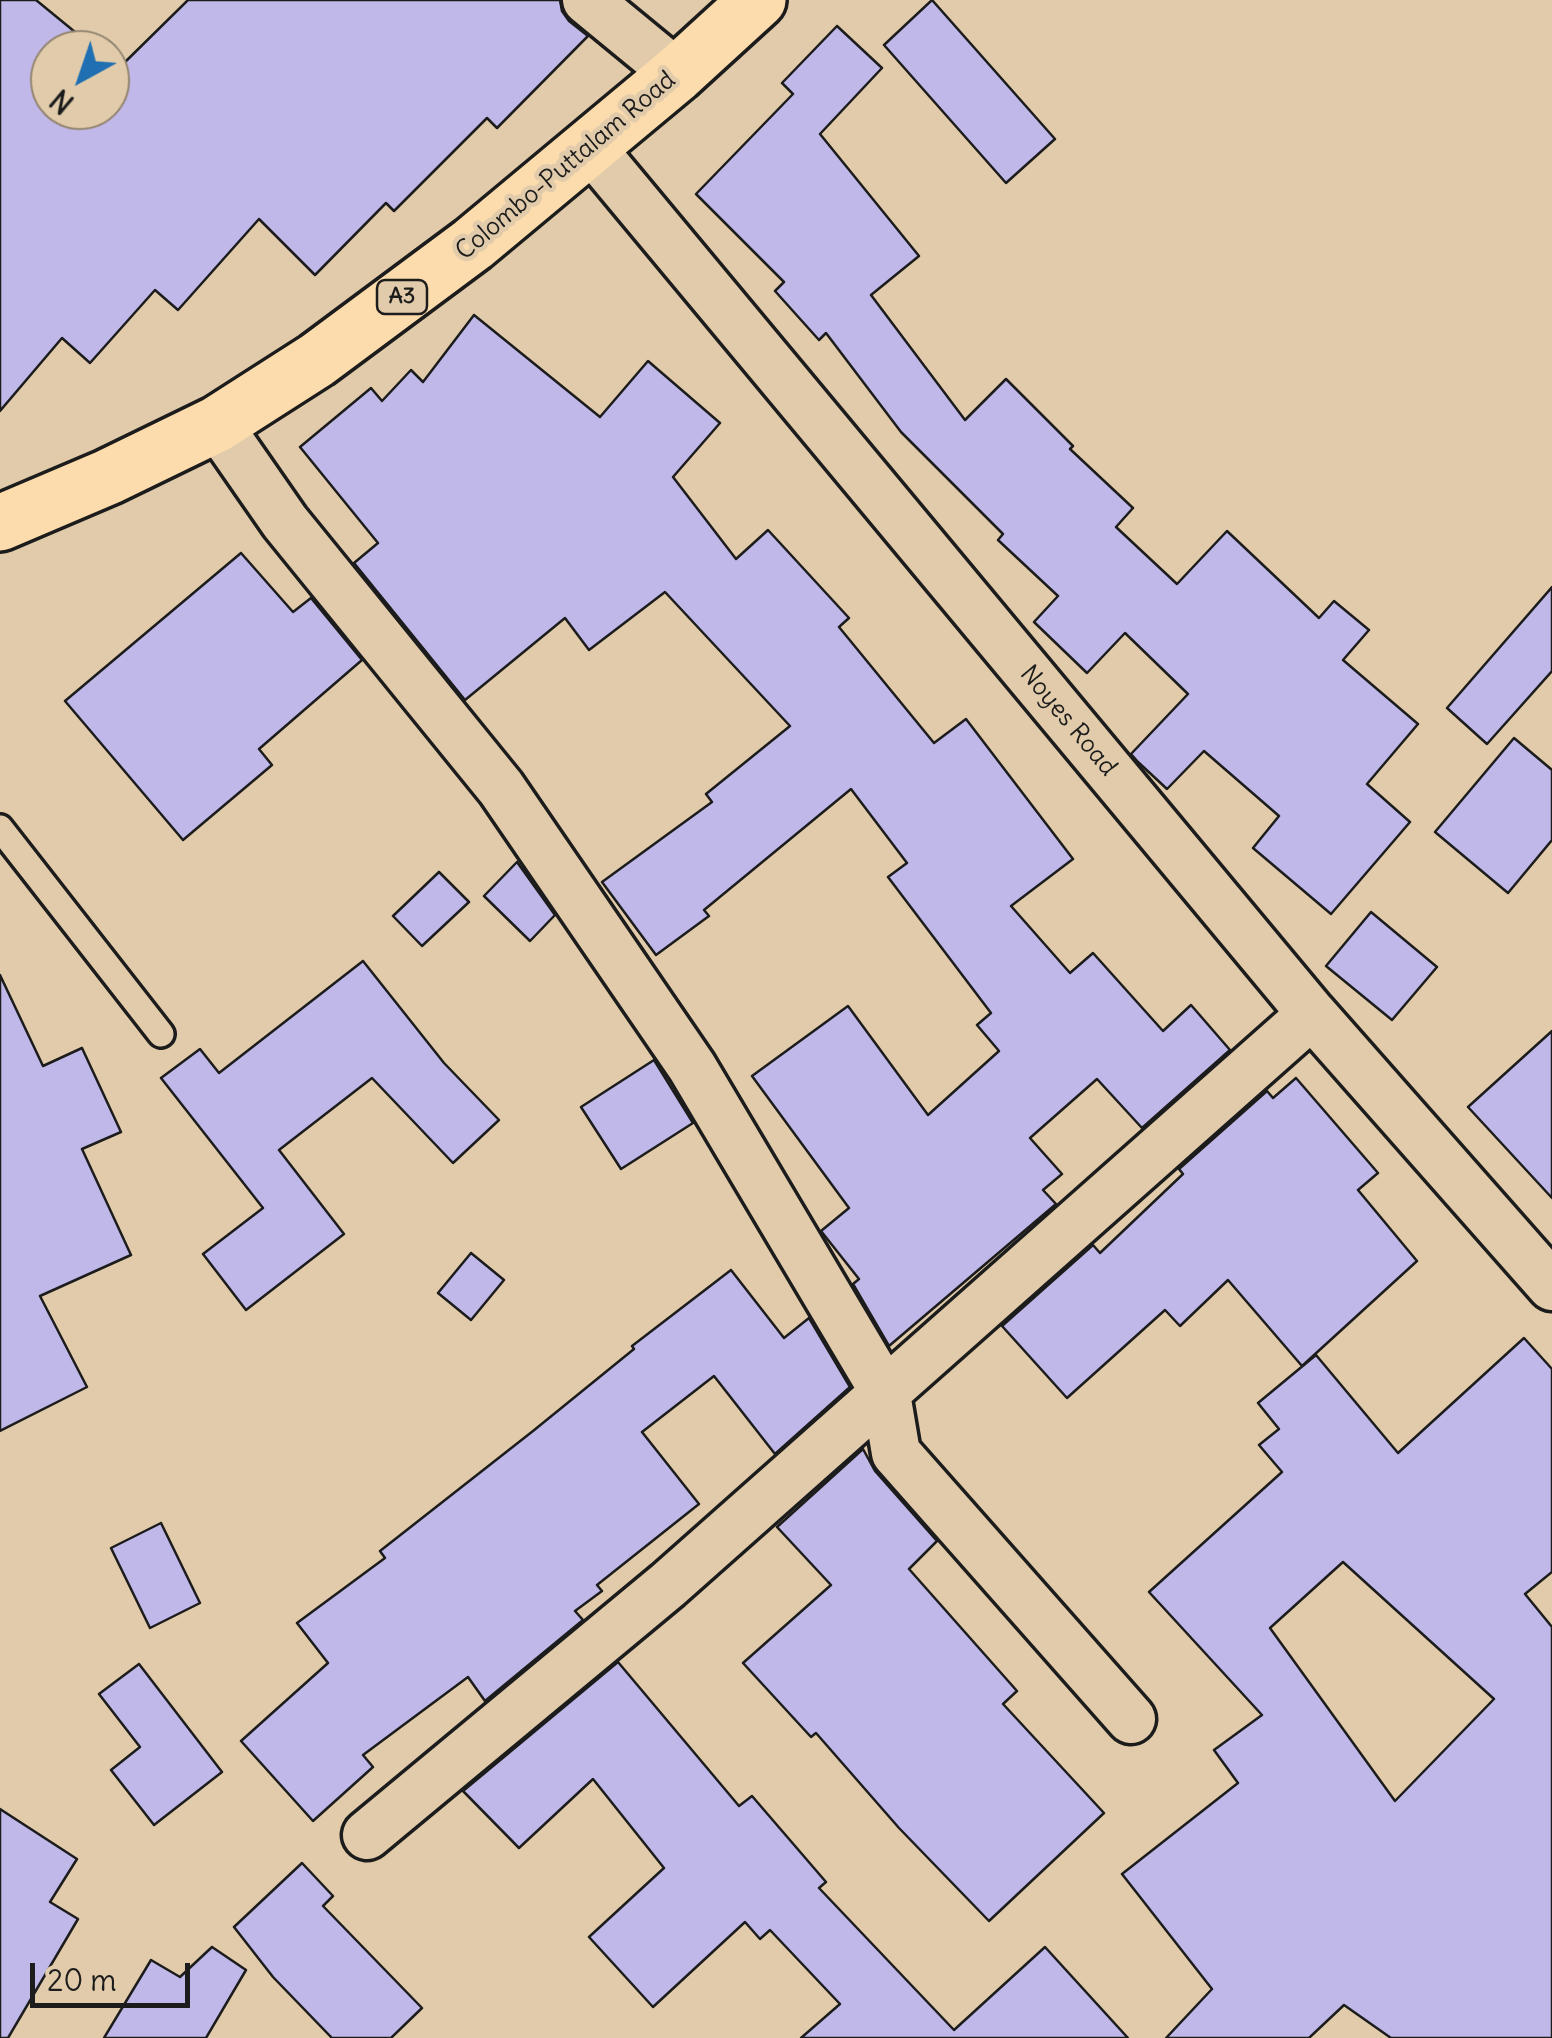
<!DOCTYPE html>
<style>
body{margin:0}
#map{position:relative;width:1552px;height:2038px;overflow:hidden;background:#e1cbaa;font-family:Delius,sans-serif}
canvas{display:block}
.north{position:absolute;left:30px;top:30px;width:100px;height:100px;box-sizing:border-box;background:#e1cbaa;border:2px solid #928571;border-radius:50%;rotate:220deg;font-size:28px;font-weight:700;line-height:40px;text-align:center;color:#1c1c1c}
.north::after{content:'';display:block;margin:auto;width:35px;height:45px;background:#1f6fb2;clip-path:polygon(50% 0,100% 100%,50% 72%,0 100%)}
.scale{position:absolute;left:30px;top:1963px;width:160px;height:45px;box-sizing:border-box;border:5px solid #1c1c1c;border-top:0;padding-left:12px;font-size:30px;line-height:35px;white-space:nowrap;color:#1c1c1c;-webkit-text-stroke:8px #e1cbaa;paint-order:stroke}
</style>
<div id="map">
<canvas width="1552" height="2038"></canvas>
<div class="north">N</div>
<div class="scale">20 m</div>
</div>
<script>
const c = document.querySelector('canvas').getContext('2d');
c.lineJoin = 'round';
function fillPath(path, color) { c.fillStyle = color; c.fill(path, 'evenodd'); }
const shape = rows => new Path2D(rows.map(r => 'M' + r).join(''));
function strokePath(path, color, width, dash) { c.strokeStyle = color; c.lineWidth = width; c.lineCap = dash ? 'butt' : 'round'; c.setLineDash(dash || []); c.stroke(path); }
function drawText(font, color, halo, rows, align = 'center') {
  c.font = font + ' Delius,sans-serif'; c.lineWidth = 9; c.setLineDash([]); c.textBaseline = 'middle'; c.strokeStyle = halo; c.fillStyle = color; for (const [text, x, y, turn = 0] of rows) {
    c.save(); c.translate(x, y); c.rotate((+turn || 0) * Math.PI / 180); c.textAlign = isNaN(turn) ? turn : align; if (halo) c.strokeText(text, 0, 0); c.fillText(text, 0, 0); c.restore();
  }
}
const building = shape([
 [0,0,36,0,97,50,50,50,50,110,110,110,110,61,119,68,188,0,560,0,562,11,569,21,588,36,497,128,487,118,394,211,386,203,315,275,259,219,178,310,155,290,90,363,62,338,0,411,0,0],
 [932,0,1055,139,1006,183,884,45,932,0],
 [837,26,882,68,820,134,919,256,871,295,965,420,1006,379,1073,446,1070,449,1133,508,1116,527,1177,584,1227,531,1319,618,1334,601,1369,630,1343,660,1418,724,1367,784,1410,822,1331,914,1253,848,1279,816,1204,751,1167,789,1138,762,1131,754,1188,694,1125,633,1087,673,1034,622,1058,596,998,540,1003,534,901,432,826,333,819,340,775,291,784,282,696,194,793,94,782,83,837,26],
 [474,315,600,417,648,361,720,423,673,477,736,559,768,530,849,618,839,627,934,743,966,719,1073,859,1011,906,1070,973,1093,953,1163,1031,1191,1005,1230,1050,1142,1128,1097,1079,1030,1138,1062,1174,1043,1190,1056,1204,889,1346,853,1284,859,1279,821,1231,849,1208,752,1076,848,1006,928,1115,999,1051,977,1025,991,1013,888,877,907,863,851,789,704,910,709,916,656,955,602,882,712,802,706,794,790,726,665,592,589,650,565,618,465,700,354,563,378,543,300,447,371,388,382,401,411,370,423,382,474,315],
 [241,553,293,612,311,598,362,660,259,749,272,765,183,840,65,701,241,553],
 [1552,587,1552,671,1487,744,1447,708,1552,587],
 [1514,738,1552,770,1552,840,1508,893,1435,832,1514,738],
 [517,862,555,915,530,941,484,896,517,862],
 [439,872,469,902,422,946,393,916,439,872],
 [1371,912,1437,967,1392,1020,1326,966,1371,912],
 [363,961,444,1063,499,1120,453,1163,372,1078,279,1150,344,1234,246,1310,203,1254,263,1208,161,1078,200,1049,219,1073,363,961],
 [0,975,43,1066,82,1048,121,1132,82,1149,131,1255,40,1296,87,1387,0,1431,0,975],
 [1552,1031,1552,1198,1468,1107,1552,1031],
 [654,1060,693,1123,621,1169,581,1107,654,1060],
 [1296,1078,1378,1173,1358,1190,1417,1261,1302,1366,1228,1280,1180,1326,1165,1310,1067,1398,1002,1326,1093,1245,1100,1253,1183,1174,1179,1169,1267,1091,1273,1098,1296,1078],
 [471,1253,504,1280,471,1320,438,1293,471,1253],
 [731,1270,784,1338,809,1318,850,1387,775,1454,714,1376,642,1432,699,1504,597,1585,602,1591,575,1611,583,1620,485,1701,468,1677,363,1755,373,1767,313,1821,241,1741,328,1663,297,1623,385,1558,380,1551,533,1431,634,1349,632,1346,731,1270],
 [1524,1338,1552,1369,1552,1572,1525,1594,1552,1627,1552,2038,1391,2038,1344,2005,1309,2038,1166,2038,1212,1989,1122,1874,1238,1783,1214,1750,1262,1715,1149,1592,1282,1472,1259,1445,1279,1429,1258,1403,1316,1355,1398,1453,1524,1338],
 [1343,1562,1494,1699,1395,1801,1270,1628,1343,1562],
 [863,1449,875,1471,937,1541,909,1569,1017,1691,1003,1704,1104,1813,989,1921,899,1828,816,1733,811,1737,743,1663,831,1585,777,1527,863,1449],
 [161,1523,200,1603,150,1628,111,1548,161,1523],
 [618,1662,739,1806,752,1796,826,1882,819,1888,954,2030,1045,1947,1128,2038,801,2038,840,2004,770,1930,760,1939,745,1922,653,2007,589,1937,664,1868,593,1779,519,1848,463,1791,618,1662],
 [139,1664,222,1772,154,1825,111,1770,140,1747,99,1694,139,1664],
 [0,1809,77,1859,50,1902,78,1919,8,2038,0,2038,0,1809],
 [302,1863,333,1896,323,1906,422,2008,391,2038,332,2038,273,1977,234,1927,302,1863],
 [212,1947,246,1970,206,2038,104,2038,151,1960,180,1977,212,1947]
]);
fillPath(building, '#c1b8ea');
strokePath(building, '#1c1c1c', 2.5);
const lane = shape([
 [0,828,161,1034]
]);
const street = shape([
 [587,0,677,74],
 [591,148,1312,1014,1552,1286],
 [217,424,285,522,501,788,692,1067,886,1394,896,1453,1131,1719],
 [367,1835,668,1585,1312,1014]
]);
const highway = shape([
 [0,523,108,477,217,424,317,360,473,244,677,74,758,0]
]);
strokePath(lane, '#1c1c1c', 32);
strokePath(street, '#1c1c1c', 55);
strokePath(highway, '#1c1c1c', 62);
strokePath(lane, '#e1cbaa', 25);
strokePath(street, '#e1cbaa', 48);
strokePath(highway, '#fcdcac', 55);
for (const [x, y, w] of [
 [402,297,50]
]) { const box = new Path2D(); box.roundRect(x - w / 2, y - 17, w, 34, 8); c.fillStyle = '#e1cbaa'; c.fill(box); strokePath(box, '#1c1c1c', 2.5); }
drawText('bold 22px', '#1c1c1c', null, [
 ["A3",402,297]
]);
drawText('25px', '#1c1c1c', '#e1cbaa', [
 ["Colombo-Puttalam Road",566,166,-40],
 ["Noyes Road",1068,721,50]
]);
</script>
